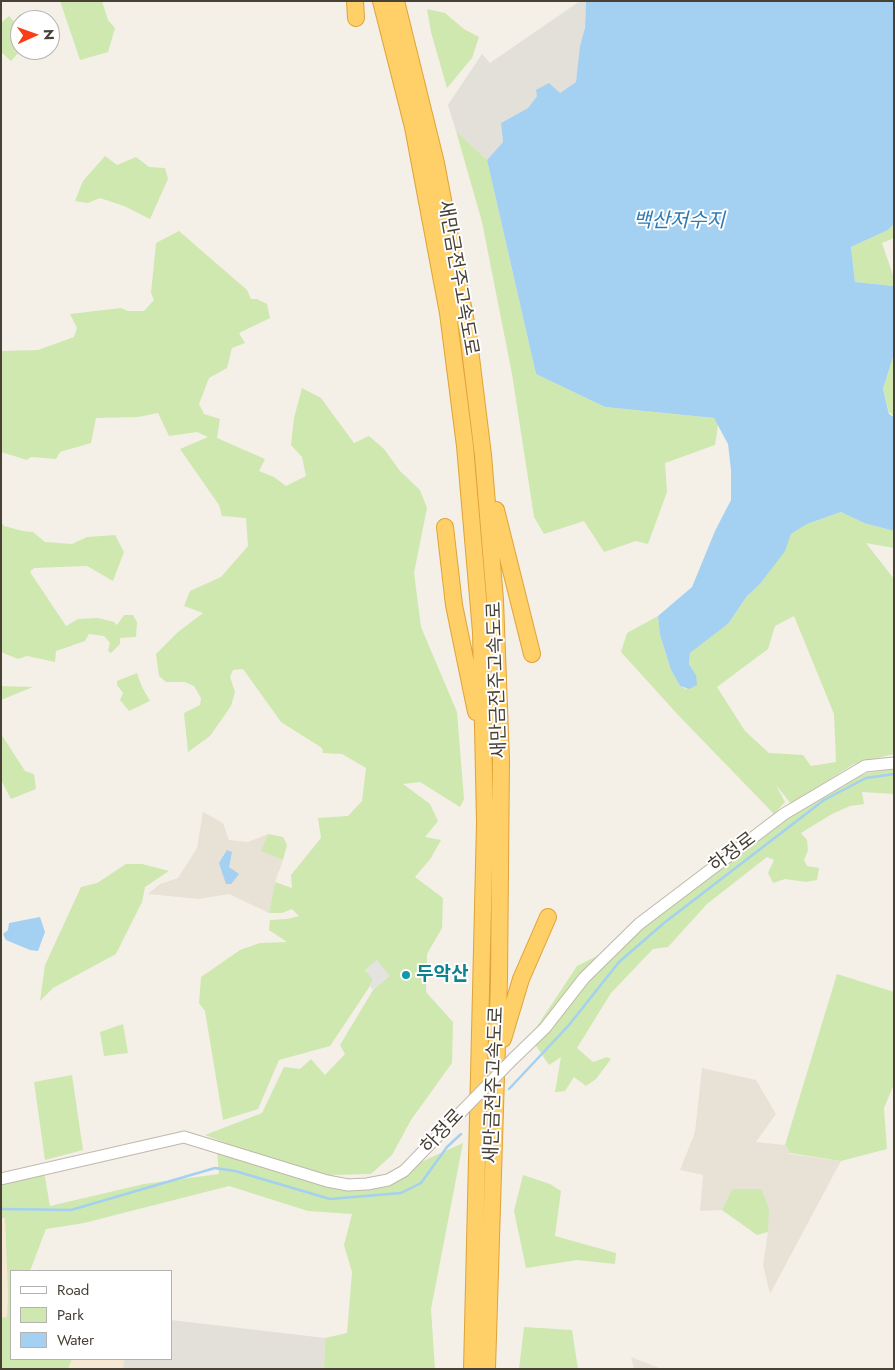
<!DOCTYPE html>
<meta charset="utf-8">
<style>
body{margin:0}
#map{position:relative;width:895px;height:1370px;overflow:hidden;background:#f4f0e8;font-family:Jost,sans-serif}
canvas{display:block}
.frame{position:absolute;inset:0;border:2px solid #474136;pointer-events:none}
.legend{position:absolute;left:10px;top:1270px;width:162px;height:90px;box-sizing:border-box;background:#fff;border:1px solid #b5b3af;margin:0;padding:6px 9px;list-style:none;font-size:15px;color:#474136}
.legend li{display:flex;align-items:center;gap:10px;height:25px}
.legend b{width:25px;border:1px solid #b5b3af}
.north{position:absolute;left:10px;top:10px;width:50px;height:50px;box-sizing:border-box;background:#fff;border:1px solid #b5b3af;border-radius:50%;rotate:88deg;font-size:14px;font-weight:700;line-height:20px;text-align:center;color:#474136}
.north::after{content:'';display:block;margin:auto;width:18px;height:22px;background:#fb3d17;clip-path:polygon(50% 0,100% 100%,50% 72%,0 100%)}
</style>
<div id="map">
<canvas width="895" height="1370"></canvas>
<div class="frame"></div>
<ul class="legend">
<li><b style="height:6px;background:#fff"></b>Road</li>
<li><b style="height:14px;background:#cee8b0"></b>Park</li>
<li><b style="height:14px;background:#a4d0f1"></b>Water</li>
</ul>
<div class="north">N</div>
</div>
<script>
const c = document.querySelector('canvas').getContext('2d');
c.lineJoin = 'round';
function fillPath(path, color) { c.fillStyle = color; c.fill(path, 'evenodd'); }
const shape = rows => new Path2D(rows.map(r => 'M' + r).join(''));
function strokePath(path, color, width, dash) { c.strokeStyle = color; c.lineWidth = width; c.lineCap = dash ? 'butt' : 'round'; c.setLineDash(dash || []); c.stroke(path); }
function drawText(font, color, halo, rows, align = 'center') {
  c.font = font + ' Jost,"Noto Sans KR",sans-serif'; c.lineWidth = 4; c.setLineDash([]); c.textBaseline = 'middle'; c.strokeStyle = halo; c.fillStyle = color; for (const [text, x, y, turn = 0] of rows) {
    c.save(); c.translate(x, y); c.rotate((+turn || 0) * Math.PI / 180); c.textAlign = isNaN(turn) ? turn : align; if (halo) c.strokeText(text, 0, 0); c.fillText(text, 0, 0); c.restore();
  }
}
fillPath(shape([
 [203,812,223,823,229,840,248,842,268,834,262,851,283,860,275,882,269,913,229,894,199,899,148,894,160,884,178,878,197,848],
 [702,1068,756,1080,776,1114,756,1142,785,1145,790,1154,841,1161,770,1294,763,1265,768,1232,732,1189,722,1210,700,1211,703,1175,680,1170,695,1132],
 [631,1357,662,1369,634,1369]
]), '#e8e2d6');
fillPath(shape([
 [1,1218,5,1218,8,1296,7,1318,1,1318],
 [72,1359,124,1359,123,1369,68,1369]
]), '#f6e8d3');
fillPath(shape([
 [580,1,586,1,585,24,576,82,560,93,537,96,528,108,501,123,503,142,487,160,456,131,448,105,482,54,490,63],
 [171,1320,325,1338,324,1369,123,1369,124,1359,171,1359]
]), '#e3dfd9');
fillPath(shape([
 [60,1,102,1,108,20,115,28,108,52,80,60],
 [427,9,445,13,464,29,479,37,472,58,447,88,431,32],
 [9,16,20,28,21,50,11,61,1,52,1,23],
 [456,131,487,160,536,374,605,407,714,418,718,425,715,445,665,463,667,492,648,544,636,541,604,552,584,521,544,534,534,517,512,374,482,222],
 [105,156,117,165,136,157,149,167,165,168,168,179,150,219,124,206,100,198,88,203,75,201,83,181],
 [894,224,894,238,882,243,894,278,894,286,855,282,851,247,888,230],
 [179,231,247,290,251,299,257,299,267,304,270,318,239,333,245,343,232,348,227,368,209,378,199,404,204,414,220,419,217,438,265,459,259,471,274,477,286,486,306,476,302,457,291,445,294,418,302,388,321,398,354,443,369,436,384,449,400,471,420,490,427,508,414,573,421,627,457,712,464,799,460,807,420,782,403,784,430,804,438,821,425,837,441,840,431,858,415,877,443,898,442,928,427,954,426,992,453,1022,452,1063,411,1120,392,1155,371,1174,329,1175,255,1155,205,1135,262,1113,284,1067,300,1069,311,1059,325,1075,345,1054,340,1045,373,990,389,976,377,961,365,970,374,980,330,1046,279,1060,258,1109,223,1120,205,1011,199,1003,201,977,240,950,260,943,287,942,269,930,270,920,287,919,299,916,292,909,282,913,269,913,275,882,292,888,291,875,321,838,318,818,348,816,362,801,366,768,342,754,323,753,322,748,281,722,243,669,233,670,230,677,235,692,231,706,210,736,188,752,184,713,200,705,201,698,194,686,185,682,166,682,159,676,156,654,178,632,203,613,184,606,190,591,221,577,248,546,246,518,222,516,219,505,180,449,208,437,197,432,169,436,158,413,138,417,96,418,91,443,60,452,56,459,31,457,27,460,1,452,1,351,38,350,74,337,77,328,70,314,121,308,128,311,144,311,154,300,151,293,156,243],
 [894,354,894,416,889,412,883,389],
 [841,512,864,523,894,531,894,548,866,543,894,579,894,754,854,764,791,804,776,785,785,802,774,814,679,716,621,652,627,633,658,616,660,635,671,670,680,686,686,689,696,685,696,675,689,664,690,653,728,624,747,596,760,584,784,551,791,534,807,524],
 [794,616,834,714,836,762,811,766,803,755,769,753,745,731,717,687,768,649,775,626],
 [1,522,4,526,23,531,33,532,45,542,72,544,87,537,115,535,124,552,113,581,87,566,34,568,30,572,66,626,78,619,98,618,114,622,117,625,124,615,133,615,137,622,136,637,120,638,120,644,111,653,108,651,110,643,104,636,89,634,85,641,56,651,55,662,27,656,18,659,1,652],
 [137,673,142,687,150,701,129,711,120,700,123,693,117,685,117,681],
 [1,686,33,687,1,700],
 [1,734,25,771,34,774,36,789,11,799,1,780],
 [894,769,894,794,862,792,864,804,850,806,832,814,801,833,807,840,808,850,804,860,807,866,819,868,817,880,806,882,785,879,773,883,768,873,774,860,767,857,707,904,668,947,653,949,611,993,577,1048,593,1062,607,1057,611,1059,596,1079,586,1086,574,1077,565,1091,555,1092,561,1057,549,1065,530,1037,577,966,623,943,792,816,827,792,867,773],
 [268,834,283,837,287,845,283,860,261,851],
 [126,864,142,864,169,871,145,887,142,902,116,954,53,988,40,1001,45,965,81,887,97,883],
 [837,974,894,992,894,1084,884,1108,887,1149,841,1161,790,1153,785,1145],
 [123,1024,128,1053,104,1056,100,1032],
 [72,1075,83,1150,45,1160,34,1082],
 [463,1143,431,1309,435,1369,324,1369,325,1338,347,1333,352,1272,344,1245,352,1214,308,1211,229,1186,84,1223,46,1229,30,1271,11,1271,11,1359,72,1359,68,1369,1,1369,1,1318,7,1317,8,1296,5,1218,1,1218,1,1183,44,1172,50,1206,144,1184,219,1174,217,1152,351,1191,395,1182,412,1166],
 [523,1175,550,1184,561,1191,555,1236,616,1253,615,1264,577,1260,526,1268,514,1211],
 [732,1189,761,1189,769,1208,768,1232,757,1235,722,1210],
 [524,1327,572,1330,578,1369,519,1369]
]), '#cee8b0');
fillPath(shape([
 [377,960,390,976,373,990,369,985,373,980,365,970]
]), '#e5e3df');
fillPath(shape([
 [586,1,894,1,894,224,888,230,851,247,855,282,894,286,894,354,883,389,889,414,894,417,894,531,864,523,841,512,807,524,791,534,785,551,760,584,747,596,728,624,690,653,689,664,696,675,697,685,689,689,680,686,671,670,660,635,658,616,692,587,715,531,731,500,731,470,728,444,714,418,605,407,536,374,487,160,503,142,501,123,528,108,537,96,536,90,549,83,560,93,576,82,580,47,585,27],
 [227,850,232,852,229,867,239,874,231,884,226,884,219,863],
 [40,917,45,932,38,951,30,950,6,940,3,934,8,930,9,923]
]), '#a4d0f1');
strokePath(shape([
 [509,1089,569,1025,619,962,664,923,824,800,866,778,894,774],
 [1,1209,71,1210,215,1168,235,1171,330,1199,401,1193,421,1183,447,1147,461,1134]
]), '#a4d0f1', 2.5);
const minor = shape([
 [513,1059,545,1028,584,978,639,924,784,814,865,766,894,763],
 [1,1179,184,1137,327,1181,348,1185,367,1184,388,1180,404,1171,463,1110]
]);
const highway = shape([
 [355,1,356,18],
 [381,1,413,127,448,313,465,446,481,632,485,823,472,1369],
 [396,1,436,163,468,333,483,455,495,600,501,760,499,979,487,1369],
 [496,510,532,654],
 [445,527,454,605,476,712],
 [503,1039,521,979,548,917]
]);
strokePath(minor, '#bfb8aa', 13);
strokePath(highway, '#dfa337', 18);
strokePath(minor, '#fff', 11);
strokePath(highway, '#ffcf68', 16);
const minorBridge = shape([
 [463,1110,513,1059]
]);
strokePath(minorBridge, '#bfb8aa', 13, []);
strokePath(minorBridge, '#fff', 11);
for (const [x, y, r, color] of [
 [406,975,5,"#0f9aa8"]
]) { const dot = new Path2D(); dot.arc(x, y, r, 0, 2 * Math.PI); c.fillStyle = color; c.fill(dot); strokePath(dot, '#fff', 2); }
drawText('19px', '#474136', '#fff', [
 ["새만금전주고속도로",457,278,80],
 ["새만금전주고속도로",498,680,-92],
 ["하정로",733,853,-37],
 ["새만금전주고속도로",495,1085,-88],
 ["하정로",443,1132,-47]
]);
drawText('bold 19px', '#0d838f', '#fff', [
 ["두악산",416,975]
], 'left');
drawText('italic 20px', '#2e7ab4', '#fff', [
 ["백산저수지",679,222]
]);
</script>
